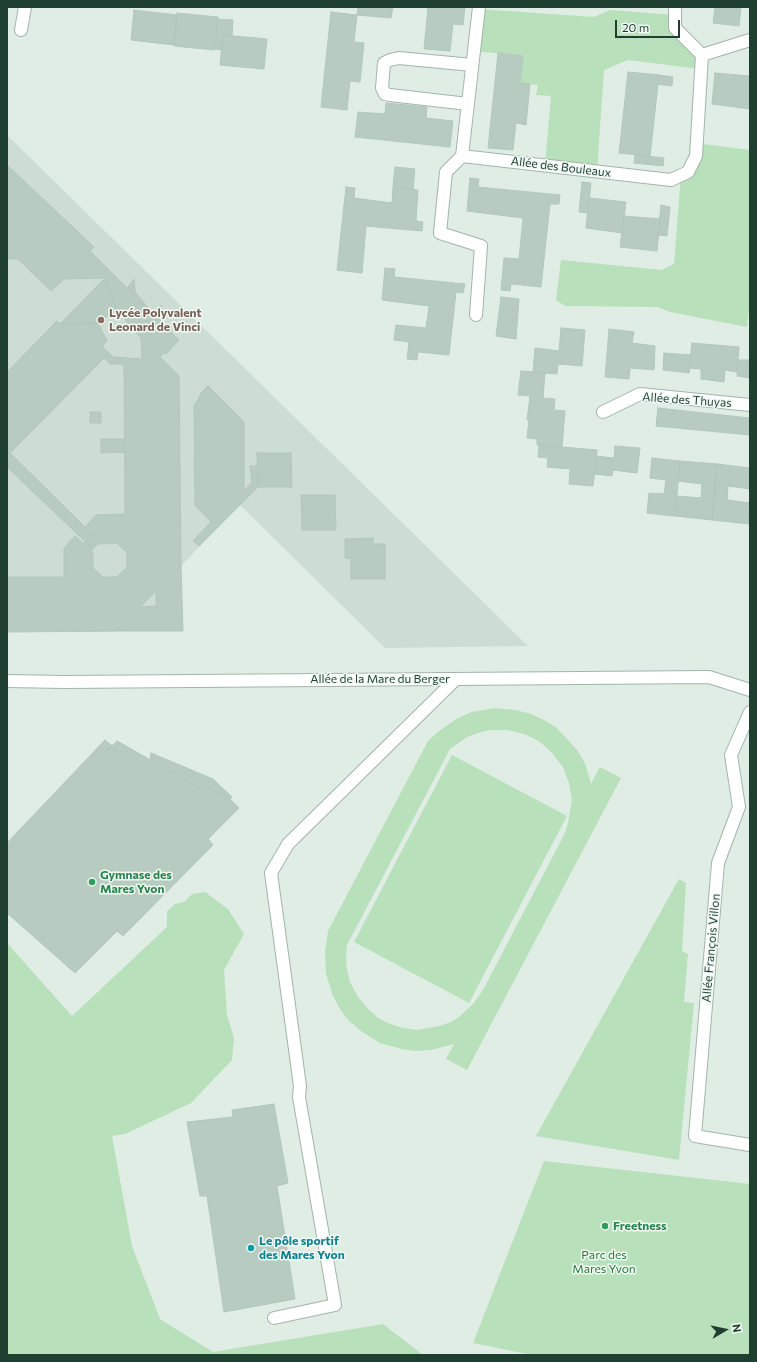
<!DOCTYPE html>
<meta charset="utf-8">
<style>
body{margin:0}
#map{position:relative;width:757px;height:1362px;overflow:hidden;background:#e0ede5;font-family:Commissioner,sans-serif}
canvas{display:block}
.frame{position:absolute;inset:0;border:8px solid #1f3f31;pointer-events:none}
.north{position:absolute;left:705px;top:1310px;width:40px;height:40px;-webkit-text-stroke:3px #f1f9f4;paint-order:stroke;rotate:81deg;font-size:11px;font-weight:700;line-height:16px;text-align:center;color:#1f3f31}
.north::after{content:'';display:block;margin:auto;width:14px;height:18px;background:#1f3f31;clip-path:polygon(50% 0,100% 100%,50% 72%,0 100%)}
.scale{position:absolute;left:615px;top:20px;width:65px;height:18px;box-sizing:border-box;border:2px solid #1f3f31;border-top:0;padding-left:5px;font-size:12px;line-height:14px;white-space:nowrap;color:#1f3f31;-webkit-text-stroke:3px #f1f9f4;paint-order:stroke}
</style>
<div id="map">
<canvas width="757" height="1362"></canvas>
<div class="frame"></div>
<div class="north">N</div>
<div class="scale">20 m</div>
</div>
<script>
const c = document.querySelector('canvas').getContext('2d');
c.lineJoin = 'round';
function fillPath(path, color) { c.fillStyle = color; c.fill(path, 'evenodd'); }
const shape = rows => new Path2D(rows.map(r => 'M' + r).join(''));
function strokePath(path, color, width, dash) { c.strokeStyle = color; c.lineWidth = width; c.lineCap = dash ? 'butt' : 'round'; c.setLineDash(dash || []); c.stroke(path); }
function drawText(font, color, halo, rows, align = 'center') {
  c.font = font + ' Commissioner,sans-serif'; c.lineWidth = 3; c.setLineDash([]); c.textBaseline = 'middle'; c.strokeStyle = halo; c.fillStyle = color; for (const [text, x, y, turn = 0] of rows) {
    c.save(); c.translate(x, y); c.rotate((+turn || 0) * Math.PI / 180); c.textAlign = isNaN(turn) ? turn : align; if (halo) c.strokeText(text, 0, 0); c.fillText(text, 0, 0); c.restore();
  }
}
fillPath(shape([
 [7,135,528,646,385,648,240,505,181,566,183,631,7,632]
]), '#ceddd4');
fillPath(shape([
 [479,9,594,17,610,10,675,15,675,28,702,55,701,69,628,60,604,70,597,171,545,165,551,96,536,95,538,85,520,83,523,56,474,51],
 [696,143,750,150,750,300,747,327,670,312,657,307,565,306,556,300,561,260,661,270,674,264,681,175],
 [494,708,516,710,531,714,544,720,557,728,577,750,585,763,591,784,600,767,621,778,467,1070,446,1059,454,1044,431,1050,416,1051,401,1049,380,1043,361,1031,349,1021,340,1009,333,996,326,974,325,952,328,931,428,741,439,731,458,718,472,712],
 [489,730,507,730,524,734,539,741,552,753,563,767,569,783,572,800,568,823,565,833,483,990,473,1004,460,1016,451,1022,439,1026,417,1030,399,1027,388,1023,378,1018,369,1010,358,997,350,982,347,970,346,959,347,945,450,749,467,737,478,733],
 [452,755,567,816,469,1003,354,942],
 [679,879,686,883,682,951,688,954,684,1002,694,1003,679,1160,536,1136],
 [205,892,228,909,244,934,224,970,227,1015,234,1038,232,1060,191,1103,125,1134,112,1136,132,1246,160,1319,213,1352,383,1324,423,1355,7,1355,7,943,72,1016,167,927,167,911,175,904,184,902,192,894],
 [544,1161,750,1184,750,1355,532,1355,473,1343]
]), '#b7e0bb');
const building = shape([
 [358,7,393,7,391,18,357,15,358,7],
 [428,7,465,7,463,25,453,24,450,51,424,49,428,7],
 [715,7,741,7,739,26,713,23,715,7],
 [134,10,177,15,174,45,131,40,134,10],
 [331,12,357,15,354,42,364,43,360,82,350,81,347,110,321,107,331,12],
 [177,13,218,17,214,50,174,46,177,13],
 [218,19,233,20,232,36,223,35,221,50,215,49,218,19],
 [223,35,267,39,264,69,220,65,223,35],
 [498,53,523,56,520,83,530,84,526,125,516,123,513,150,488,148,498,53],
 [628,72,659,75,650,156,619,153,628,72],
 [715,73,750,76,750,109,712,104,715,73],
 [659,75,673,77,672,86,657,84,659,75],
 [386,103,427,107,426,118,453,121,450,147,355,137,358,112,385,114,386,103],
 [635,155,664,158,663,166,634,163,635,155],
 [7,165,94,247,90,251,127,288,134,279,135,292,154,315,161,305,161,322,179,340,166,354,164,352,160,357,179,376,181,566,116,631,7,632,7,577,64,577,64,548,75,536,84,544,85,542,93,549,91,551,93,553,93,568,103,577,117,577,127,567,127,553,117,543,99,544,100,542,93,534,91,536,85,527,96,515,125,514,124,364,110,364,104,358,10,453,7,450,7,372,57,321,60,324,98,323,107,341,102,346,113,357,142,359,141,338,117,310,105,278,64,279,51,291,18,259,7,259,7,165],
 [395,167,415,169,413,189,393,187,395,167],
 [470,178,479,179,478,187,560,195,559,204,550,204,541,287,511,284,510,291,501,290,504,258,519,259,523,218,467,211,470,178],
 [582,182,591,183,588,213,579,212,582,182],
 [346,187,355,188,354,198,392,203,393,187,418,190,416,221,423,222,422,231,366,226,362,273,337,270,346,187],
 [589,198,626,202,622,233,586,228,589,198],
 [661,205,670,207,667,236,658,235,661,205],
 [624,216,660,219,657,251,620,247,624,216],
 [385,268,395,269,394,277,465,284,463,293,456,292,449,355,418,352,417,360,407,359,409,342,394,340,396,325,426,328,429,306,382,300,385,268],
 [105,278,117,310,98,323,60,324,105,278],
 [501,297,519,299,516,339,496,336,501,297],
 [561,328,585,330,582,366,558,364,557,374,533,372,535,348,559,351,561,328],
 [609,329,634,332,632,343,655,346,654,370,630,368,629,379,605,377,609,329],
 [692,343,739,347,737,372,725,370,724,382,701,379,701,369,689,368,692,343],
 [664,353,691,355,689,373,663,370,664,353],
 [738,360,750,360,750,378,737,376,738,360],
 [521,371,545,373,543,398,555,399,554,410,565,411,562,447,537,445,537,439,527,438,529,420,527,420,530,396,518,395,521,371],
 [208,386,244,422,244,490,252,483,250,466,257,466,258,487,199,546,193,541,211,522,195,505,194,406,202,392,208,386],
 [658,408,750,418,750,435,656,426,658,408],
 [90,412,101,412,101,423,90,423,90,412],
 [101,439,124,439,125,452,101,453,101,439],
 [539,445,597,450,593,486,569,484,570,469,547,467,548,458,538,457,539,445],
 [615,446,640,448,637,473,613,470,612,476,594,474,596,456,614,458,615,446],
 [7,450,85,527,91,536,93,534,100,542,93,549,7,467,7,450],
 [257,453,291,453,292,487,258,487,257,453],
 [652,458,680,461,675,516,647,513,649,493,664,494,666,480,650,478,652,458],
 [680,461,717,464,712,520,675,516,677,496,701,498,702,484,678,481,680,461],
 [717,464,750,468,750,489,728,486,727,500,750,503,749,524,712,520,717,464],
 [301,495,335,495,336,530,302,530,301,495],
 [373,538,373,544,385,544,385,579,351,579,351,559,345,558,345,539,373,538],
 [181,566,183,631,116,631,140,607,156,606,156,591,181,566],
 [105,740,112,746,110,747,7,851,7,843,105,740],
 [117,741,203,790,206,786,230,799,239,808,208,839,213,845,123,936,117,931,75,973,7,913,7,851,117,741],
 [151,753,213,779,232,797,230,799,206,786,203,790,150,760,151,753],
 [274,1104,288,1183,277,1186,295,1299,224,1312,207,1196,200,1196,187,1122,233,1117,232,1110,274,1104]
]);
fillPath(building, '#b8cbc0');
strokePath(building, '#b2c7bb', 1);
const minor = shape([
 [479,7,462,156,671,180,688,172,696,156,702,55],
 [675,7,675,28,702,55],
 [21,30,25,7],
 [702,55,750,40],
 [468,104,390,95,385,94,382,88,384,63,390,60,399,58,472,65],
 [462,156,446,172,440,233,481,246,476,315],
 [603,412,640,394,750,405],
 [7,681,64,682,709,677,750,690],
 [750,712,731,755,739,807,718,863,695,1136,750,1145],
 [274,1318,335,1305,299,1097,300,1086,271,873,288,844,456,679]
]);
strokePath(minor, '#a2b5ab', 14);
strokePath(minor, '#fff', 12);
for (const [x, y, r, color] of [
 [101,320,4,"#8d6e63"],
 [92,882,4,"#2e9e5b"],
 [605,1226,4,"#2e9e5b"],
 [251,1248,4,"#0f9aa8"]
]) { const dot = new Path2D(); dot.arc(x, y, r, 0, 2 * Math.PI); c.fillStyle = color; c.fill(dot); strokePath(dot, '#f1f9f4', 1.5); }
drawText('12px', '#1f3f31', '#f1f9f4', [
 ["Allée des Bouleaux",561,167,7],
 ["Allée des Thuyas",687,400,4],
 ["Allée de la Mare du Berger",380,679],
 ["Allée François Villon",711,948,-85]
]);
drawText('bold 12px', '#785e54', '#f1f9f4', [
 ["Lycée Polyvalent",109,313],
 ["Leonard de Vinci",109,327]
], 'left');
drawText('bold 12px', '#27864d', '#f1f9f4', [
 ["Gymnase des",100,875],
 ["Mares Yvon",100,889],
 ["Freetness",613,1226]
], 'left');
drawText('bold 12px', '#0d838f', '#f1f9f4', [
 ["Le pôle sportif",259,1241],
 ["des Mares Yvon",259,1255]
], 'left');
drawText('12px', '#257a37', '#f1f9f4', [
 ["Parc des",604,1255],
 ["Mares Yvon",604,1269]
]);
</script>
